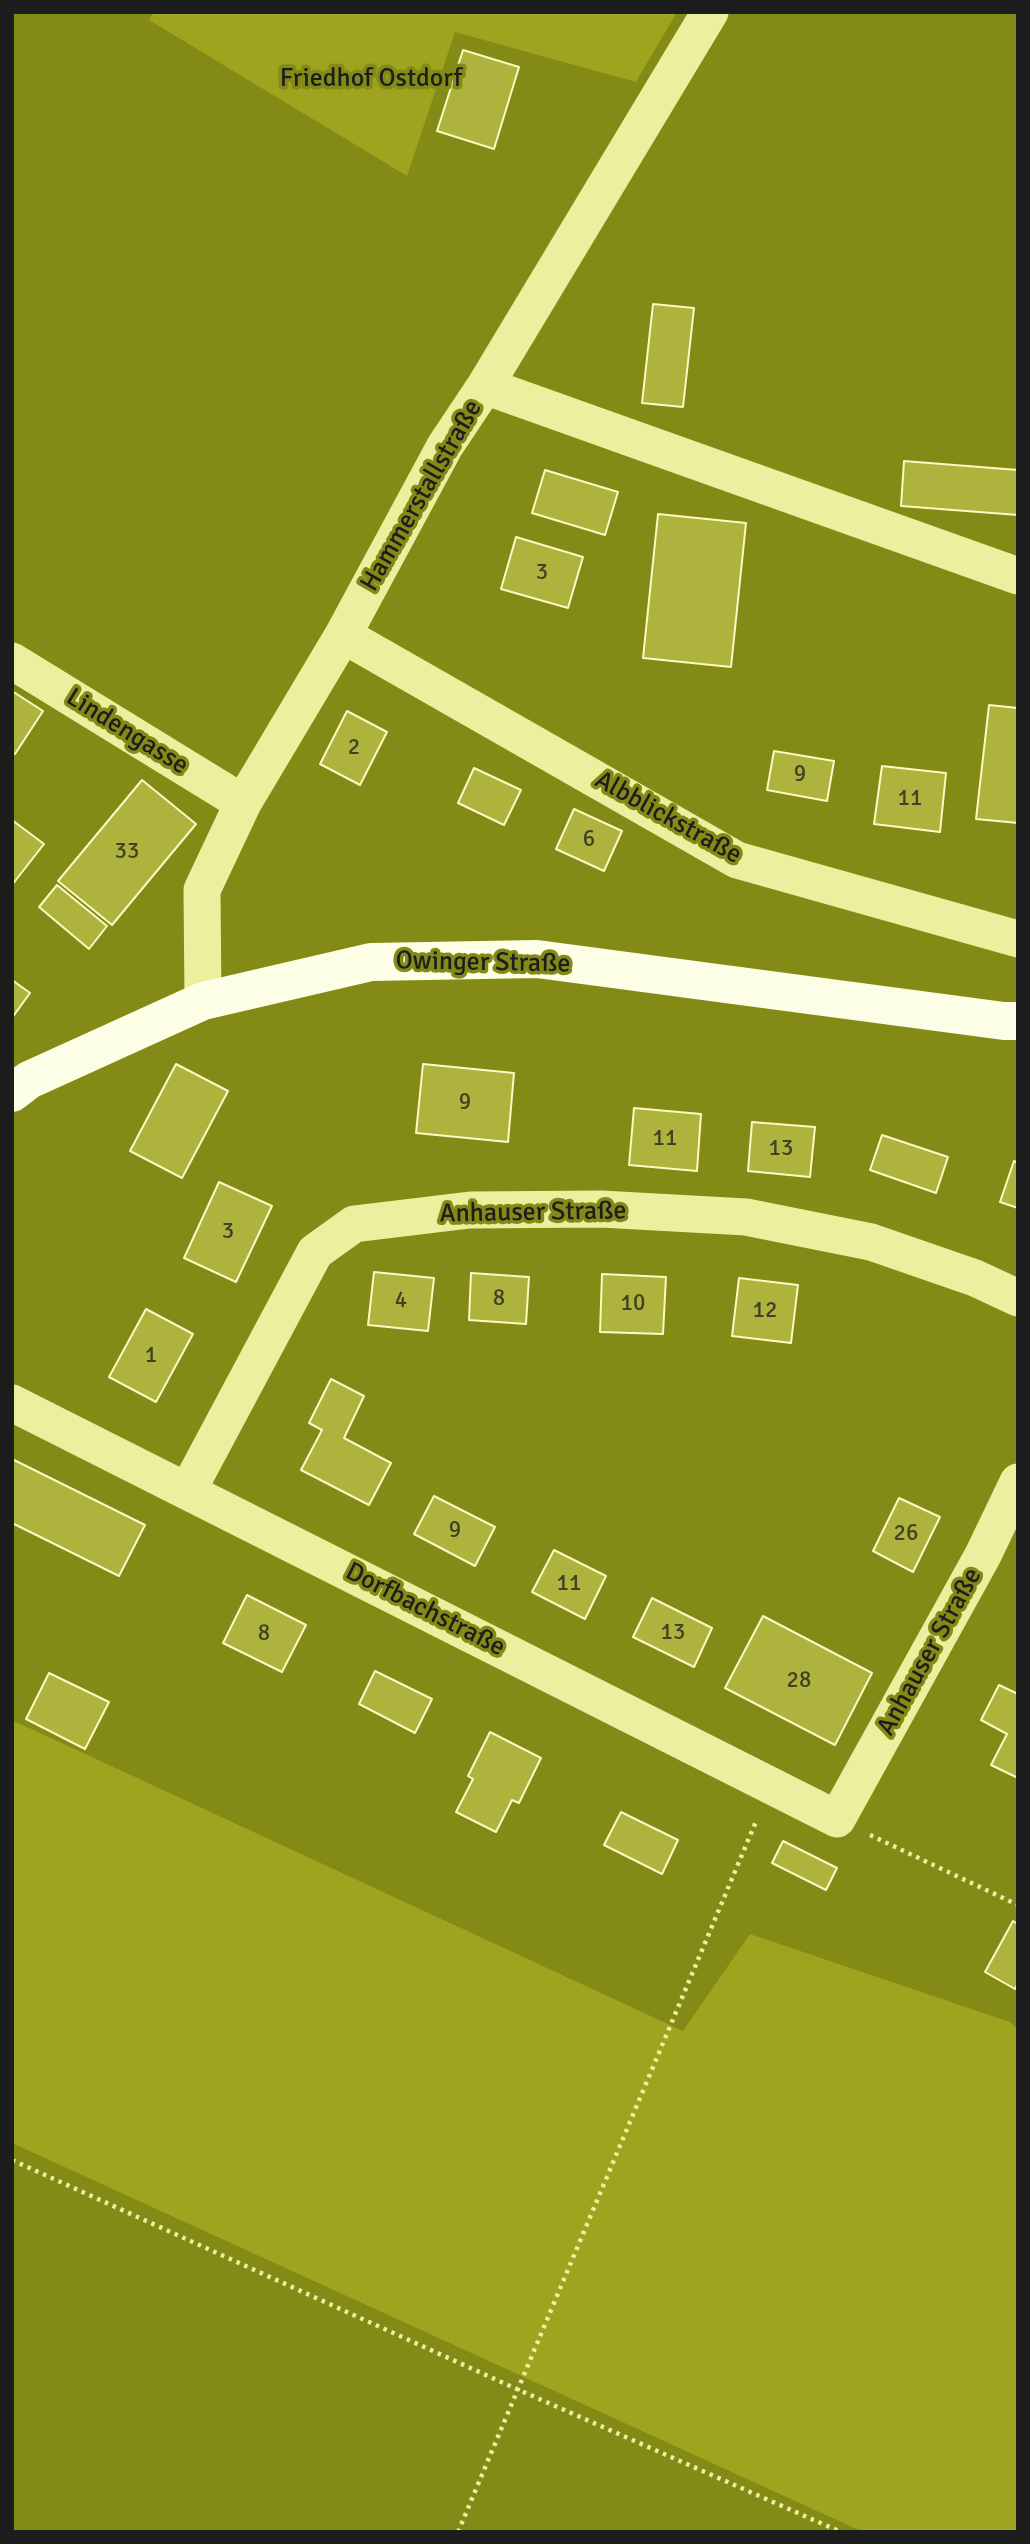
<!DOCTYPE html>
<meta charset="utf-8">
<style>
body{margin:0}
#map{position:relative;width:1030px;height:2544px;overflow:hidden;background:#838a15;font-family:Signika,sans-serif}
canvas{display:block}
.frame{position:absolute;inset:0;border:14px solid #1d1d1d;pointer-events:none}
</style>
<div id="map">
<canvas width="1030" height="2544"></canvas>
<div class="frame"></div>
</div>
<script>
const c = document.querySelector('canvas').getContext('2d');
c.lineJoin = 'round';
function fillPath(path, color) { c.fillStyle = color; c.fill(path, 'evenodd'); }
const shape = rows => new Path2D(rows.map(r => 'M' + r).join(''));
function strokePath(path, color, width, dash) { c.strokeStyle = color; c.lineWidth = width; c.lineCap = dash ? 'butt' : 'round'; c.setLineDash(dash || []); c.stroke(path); }
function drawText(font, color, halo, rows, align = 'center') {
  c.font = font + ' Signika,sans-serif'; c.lineWidth = 7; c.setLineDash([]); c.textBaseline = 'middle'; c.strokeStyle = halo; c.fillStyle = color; for (const [text, x, y, turn = 0] of rows) {
    c.save(); c.translate(x, y); c.rotate((+turn || 0) * Math.PI / 180); c.textAlign = isNaN(turn) ? turn : align; if (halo) c.strokeText(text, 0, 0); c.fillText(text, 0, 0); c.restore();
  }
}
fillPath(shape([
 [153,12,677,12,636,82,455,32,407,176,149,20],
 [12,1720,683,2031,750,1934,1010,2022,1018,2029,1018,2532,863,2532,12,2143]
]), '#9ea41d');
const building = shape([
 [463,50,519,67,494,149,437,131,463,50],
 [653,304,694,308,683,407,642,403,653,304],
 [904,461,1018,470,1018,515,901,506,904,461],
 [545,470,618,492,605,535,532,513,545,470],
 [658,514,746,523,731,667,643,658,658,514],
 [516,537,583,557,568,608,501,589,516,537],
 [12,691,43,711,15,754,12,752,12,691],
 [989,705,1018,708,1018,823,976,819,989,705],
 [347,711,387,732,360,785,320,764,347,711],
 [774,751,834,761,827,801,767,790,774,751],
 [882,766,946,773,940,832,874,824,882,766],
 [474,768,521,790,504,825,458,803,474,768],
 [142,780,196,824,112,925,58,881,142,780],
 [574,809,622,831,604,871,556,849,574,809],
 [12,820,44,844,12,885,12,820],
 [57,885,107,926,89,949,39,907,57,885],
 [12,980,30,993,12,1018,12,980],
 [176,1064,228,1091,182,1178,130,1151,176,1064],
 [423,1064,514,1073,508,1142,416,1133,423,1064],
 [634,1108,701,1114,697,1171,629,1165,634,1108],
 [752,1122,815,1127,810,1177,748,1171,752,1122],
 [882,1135,948,1157,936,1193,870,1170,882,1135],
 [1014,1161,1018,1163,1018,1208,1000,1202,1014,1161],
 [219,1182,272,1206,236,1282,184,1258,219,1182],
 [374,1272,434,1278,428,1331,368,1325,374,1272],
 [471,1273,529,1277,526,1324,469,1320,471,1273],
 [602,1274,666,1277,663,1334,600,1332,602,1274],
 [739,1278,798,1285,791,1343,732,1336,739,1278],
 [146,1309,193,1334,156,1402,109,1377,146,1309],
 [331,1379,364,1396,344,1438,391,1463,369,1505,301,1470,322,1430,309,1423,331,1379],
 [12,1459,145,1525,119,1576,12,1523,12,1459],
 [434,1496,495,1527,475,1566,414,1534,434,1496],
 [899,1498,940,1517,913,1572,873,1551,899,1498],
 [554,1550,606,1576,585,1619,532,1592,554,1550],
 [247,1595,306,1625,282,1672,223,1643,247,1595],
 [652,1598,712,1628,694,1667,633,1637,652,1598],
 [763,1616,872,1673,835,1745,725,1688,763,1616],
 [375,1671,432,1699,415,1733,359,1704,375,1671],
 [49,1673,109,1702,85,1749,26,1719,49,1673],
 [999,1685,1018,1694,1018,1778,991,1765,1007,1734,981,1720,999,1685],
 [490,1732,541,1758,519,1803,512,1800,496,1832,456,1812,473,1779,468,1776,490,1732],
 [621,1812,678,1840,662,1874,604,1845,621,1812],
 [783,1841,837,1868,826,1890,772,1863,783,1841],
 [1013,1921,1018,1924,1018,1983,1015,1989,985,1972,1013,1921]
]);
fillPath(building, '#aeb33d');
strokePath(building, '#f9fbc3', 2);
strokePath(shape([
 [870,1835,1018,1905],
 [12,2160,519,2390,841,2532],
 [458,2532,757,1819]
]), '#ecef9d', 4.5, [3.5, 5]);
strokePath(shape([
 [485,386,1018,576],
 [343,635,737,860,1018,939],
 [12,661,243,803],
 [203,1001,202,890,243,803,343,635,445,446,485,386,710,12],
 [12,1403,837,1819,983,1555,1018,1482],
 [188,1490,315,1252,354,1224,470,1210,601,1209,746,1217,871,1242,975,1278,1018,1298]
]), '#ecef9d', 37);
strokePath(shape([
 [12,1093,29,1080,203,1001,371,962,537,959,1004,1021,1018,1021]
]), '#fcffe5', 38);
drawText('23px', '#414225', null, [
 ["3",542,573],
 ["2",354,748],
 ["9",800,775],
 ["11",910,799],
 ["6",589,840],
 ["33",127,852],
 ["9",465,1103],
 ["11",665,1139],
 ["13",781,1149],
 ["3",228,1232],
 ["8",499,1299],
 ["4",401,1301],
 ["10",633,1304],
 ["12",765,1311],
 ["1",151,1356],
 ["9",455,1531],
 ["26",906,1534],
 ["11",569,1584],
 ["13",673,1633],
 ["8",264,1634],
 ["28",799,1681]
]);
drawText('26px', '#1d1d1a', '#838a15', [
 ["Friedhof Ostdorf",371,79]
]);
drawText('26px', '#1d1d1d', '#838a15', [
 ["Hammerstallstraße",422,496,-60],
 ["Lindengasse",127,732,32],
 ["Albblickstraße",668,818,29],
 ["Owinger Straße",483,963,1],
 ["Anhauser Straße",533,1213,-1],
 ["Dorfbachstraße",425,1610,27],
 ["Anhauser Straße",930,1652,-61]
]);
</script>
